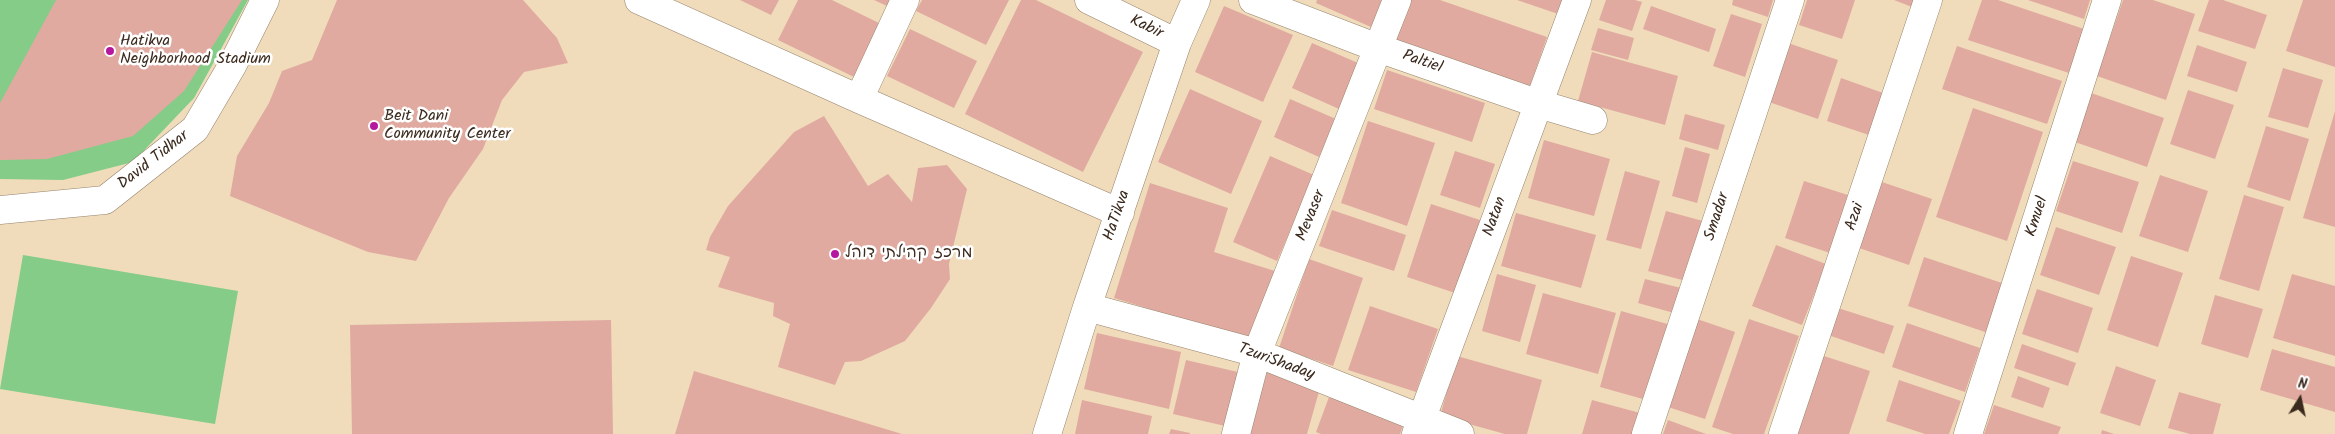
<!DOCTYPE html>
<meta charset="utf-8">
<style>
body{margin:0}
#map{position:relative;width:2335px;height:434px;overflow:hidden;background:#f0dcbb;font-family:Kalam,sans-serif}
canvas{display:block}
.north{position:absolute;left:2275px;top:374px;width:50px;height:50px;-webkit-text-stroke:4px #fff;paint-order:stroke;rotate:10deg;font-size:14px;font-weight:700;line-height:20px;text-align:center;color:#3b2a1e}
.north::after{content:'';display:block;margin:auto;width:18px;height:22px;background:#3b2a1e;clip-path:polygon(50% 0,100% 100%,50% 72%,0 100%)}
</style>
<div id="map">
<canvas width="2335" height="434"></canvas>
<div class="north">N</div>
</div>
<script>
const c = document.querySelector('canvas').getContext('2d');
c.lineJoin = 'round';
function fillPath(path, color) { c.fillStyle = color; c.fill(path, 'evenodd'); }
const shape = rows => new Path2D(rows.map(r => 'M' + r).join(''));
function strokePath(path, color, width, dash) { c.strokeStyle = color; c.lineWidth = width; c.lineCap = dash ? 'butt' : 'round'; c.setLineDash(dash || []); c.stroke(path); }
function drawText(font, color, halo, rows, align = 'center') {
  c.font = font + ' Kalam,"Playpen Sans Hebrew",sans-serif'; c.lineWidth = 5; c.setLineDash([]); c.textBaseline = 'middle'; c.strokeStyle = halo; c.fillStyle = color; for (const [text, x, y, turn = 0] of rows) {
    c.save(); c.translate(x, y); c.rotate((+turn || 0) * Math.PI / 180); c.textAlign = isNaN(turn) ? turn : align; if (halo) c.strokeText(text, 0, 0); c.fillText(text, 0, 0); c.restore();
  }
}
fillPath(shape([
 [0,0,248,0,194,98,133,162,63,180,0,179],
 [23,255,238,291,215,424,0,389]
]), '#84cc87');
fillPath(shape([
 [56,0,242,0,184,91,133,136,47,159,0,160,0,103],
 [337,0,523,0,557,38,568,63,524,72,502,100,483,149,449,198,416,261,368,252,230,196,237,156,269,103,282,71,312,60],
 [740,0,779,0,771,15],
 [798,0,832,0,883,25,856,78,778,40],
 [874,0,893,0,889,7],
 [922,0,1009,0,986,45,916,11],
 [1021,0,1036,0,1143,52,1083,172,965,114],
 [1317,0,1383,0,1371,27,1316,3],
 [1409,0,1440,0,1547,37,1530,86,1395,39],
 [1517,0,1569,0,1564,16],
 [1606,0,1635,0,1642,2,1632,31,1599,20],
 [1733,0,1773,0,1768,17,1732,5],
 [1807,0,1855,0,1842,39,1799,25],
 [1894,0,1915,0,1912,7],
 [1982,0,1998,0,2084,29,2069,73,1968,40],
 [2028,0,2090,0,2084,19],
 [2123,0,2153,0,2195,14,2166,100,2097,76],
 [2209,0,2223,0,2267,15,2255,49,2198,31],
 [2303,0,2335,0,2335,67,2286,51],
 [1224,6,1293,35,1263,102,1195,72],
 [1651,6,1716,29,1709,52,1643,29],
 [1731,14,1762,24,1745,77,1713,66],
 [1598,28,1634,38,1628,60,1591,50],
 [910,29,977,61,954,108,887,76],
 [1312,43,1358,63,1339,109,1292,88],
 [1788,43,1838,60,1818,119,1769,102],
 [2197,45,2247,62,2237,92,2187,76],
 [1957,46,2062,81,2047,124,1942,89],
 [1592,52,1678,76,1665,125,1578,101],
 [2283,68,2323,80,2308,128,2268,117],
 [1387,70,1485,103,1472,142,1374,109],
 [1841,78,1883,93,1869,135,1827,121],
 [1190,89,1262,121,1231,194,1158,162],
 [2188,90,2234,105,2215,159,2170,144],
 [2091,93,2164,118,2147,167,2075,142],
 [1290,99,1336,119,1319,157,1274,137],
 [1973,108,2043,132,2007,241,1936,217],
 [2335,111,2335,227,2303,218],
 [1685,114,1725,125,1718,150,1679,139],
 [824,116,868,186,888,174,912,202,918,168,947,165,967,189,949,264,950,279,931,308,905,341,861,361,845,362,835,385,778,367,790,324,773,316,774,303,718,287,730,257,706,250,710,237,728,206,794,132],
 [1368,121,1435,143,1407,226,1341,203],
 [2266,126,2309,139,2290,201,2247,187],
 [1544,140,1610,159,1594,216,1528,198],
 [1685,147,1710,154,1697,203,1672,196],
 [1455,151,1495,164,1480,208,1440,195],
 [1270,156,1314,175,1277,261,1233,242],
 [2073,161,2139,182,2122,233,2056,211],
 [1625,171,1660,181,1641,249,1606,240],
 [2160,175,2208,191,2188,252,2139,236],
 [1876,180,1932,199,1909,265,1853,246],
 [1804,181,1848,195,1830,253,1785,238],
 [1150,183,1228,208,1214,252,1275,271,1253,341,1114,298],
 [2244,195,2284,207,2259,291,2219,279],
 [1431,204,1480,220,1455,293,1407,277],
 [1332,210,1406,235,1394,271,1319,246],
 [1666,211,1703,221,1686,281,1648,271],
 [1516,213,1596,235,1581,288,1501,266],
 [2056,227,2116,247,2099,295,2040,275],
 [1776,245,1826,264,1802,325,1752,306],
 [2131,256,2183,273,2158,347,2107,330],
 [1924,257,2005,284,1988,333,1908,306],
 [1309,259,1363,278,1333,366,1279,348],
 [1497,274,1536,285,1520,342,1482,331],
 [2292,274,2335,286,2335,356,2273,338],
 [1645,279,1681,288,1674,313,1638,303],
 [2037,289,2093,308,2078,353,2022,334],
 [1543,293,1616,313,1598,374,1526,354],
 [2215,295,2263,309,2248,358,2201,344],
 [1370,306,1438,329,1416,392,1348,370],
 [1838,308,1894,326,1884,354,1828,335],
 [1621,311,1671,325,1650,401,1600,387],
 [1697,319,1735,332,1705,419,1668,407],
 [1749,319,1799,336,1764,434,1733,434,1712,427],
 [611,320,613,434,352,434,350,325],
 [1907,323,1980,348,1965,392,1892,367],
 [1097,333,1181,352,1169,409,1084,389],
 [2022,344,2076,363,2068,386,2014,368],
 [2272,349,2335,367,2335,412,2260,390],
 [1821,355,1870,371,1849,434,1794,434],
 [1457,356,1542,380,1527,434,1505,434,1440,416],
 [1186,360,1238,372,1225,426,1173,414],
 [2116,366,2156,380,2140,426,2100,413],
 [694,371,902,434,675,434],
 [1267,372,1320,388,1307,434,1249,434],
 [2018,376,2050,388,2043,408,2011,397],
 [1899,380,1961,401,1949,434,1925,434,1886,421],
 [2179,392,2221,404,2213,434,2190,434,2168,428],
 [1329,397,1404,423,1400,434,1321,434,1316,432],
 [1082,400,1152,416,1148,434,1075,434],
 [1592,400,1640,413,1634,434,1582,434],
 [1994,405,2061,427,2058,434,1984,434],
 [1668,420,1706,434,1663,434],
 [1171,429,1190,433,1190,434,1169,434],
 [2102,430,2114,434,2101,434]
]), '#e1aaa0');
const minor = shape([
 [639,0,859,99,1120,213],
 [1089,0,1177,43],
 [1253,0,1378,48,1539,104,1593,120],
 [859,99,905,0],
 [0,210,105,200,195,129,232,66,265,0],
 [1087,307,1257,353,1460,434],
 [1047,434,1087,307,1177,43,1196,0],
 [1236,434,1257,353,1397,0],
 [1416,434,1577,0],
 [1646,434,1790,0],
 [1783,434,1928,0],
 [1968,434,2107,0]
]);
strokePath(minor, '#96836c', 29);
strokePath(minor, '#fff', 28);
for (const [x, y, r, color] of [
 [110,51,5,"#b5179e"],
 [374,126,5,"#b5179e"],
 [835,254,5,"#b5179e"]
]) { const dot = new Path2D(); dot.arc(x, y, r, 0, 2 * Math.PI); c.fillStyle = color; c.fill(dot); strokePath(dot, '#fff', 2); }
drawText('16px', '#3b2a1e', '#fff', [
 ["Kabir",1146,28,26],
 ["Paltiel",1422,63,19],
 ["David Tidhar",154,161,-38],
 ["HaTikva",1118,216,-71],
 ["Mevaser",1312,216,-68],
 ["Natan",1496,217,-70],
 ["Smadar",1718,217,-72],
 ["Azai",1856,217,-71],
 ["Kmuel",2038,217,-72],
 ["TzuriShaday",1276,363,20]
]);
drawText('16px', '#3b2a1e', '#fff', [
 ["Hatikva",120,42],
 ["Neighborhood Stadium",120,60],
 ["Beit Dani",384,117],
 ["Community Center",384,135],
 ["מרכז קהילתי דוהל",845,254]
], 'left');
</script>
